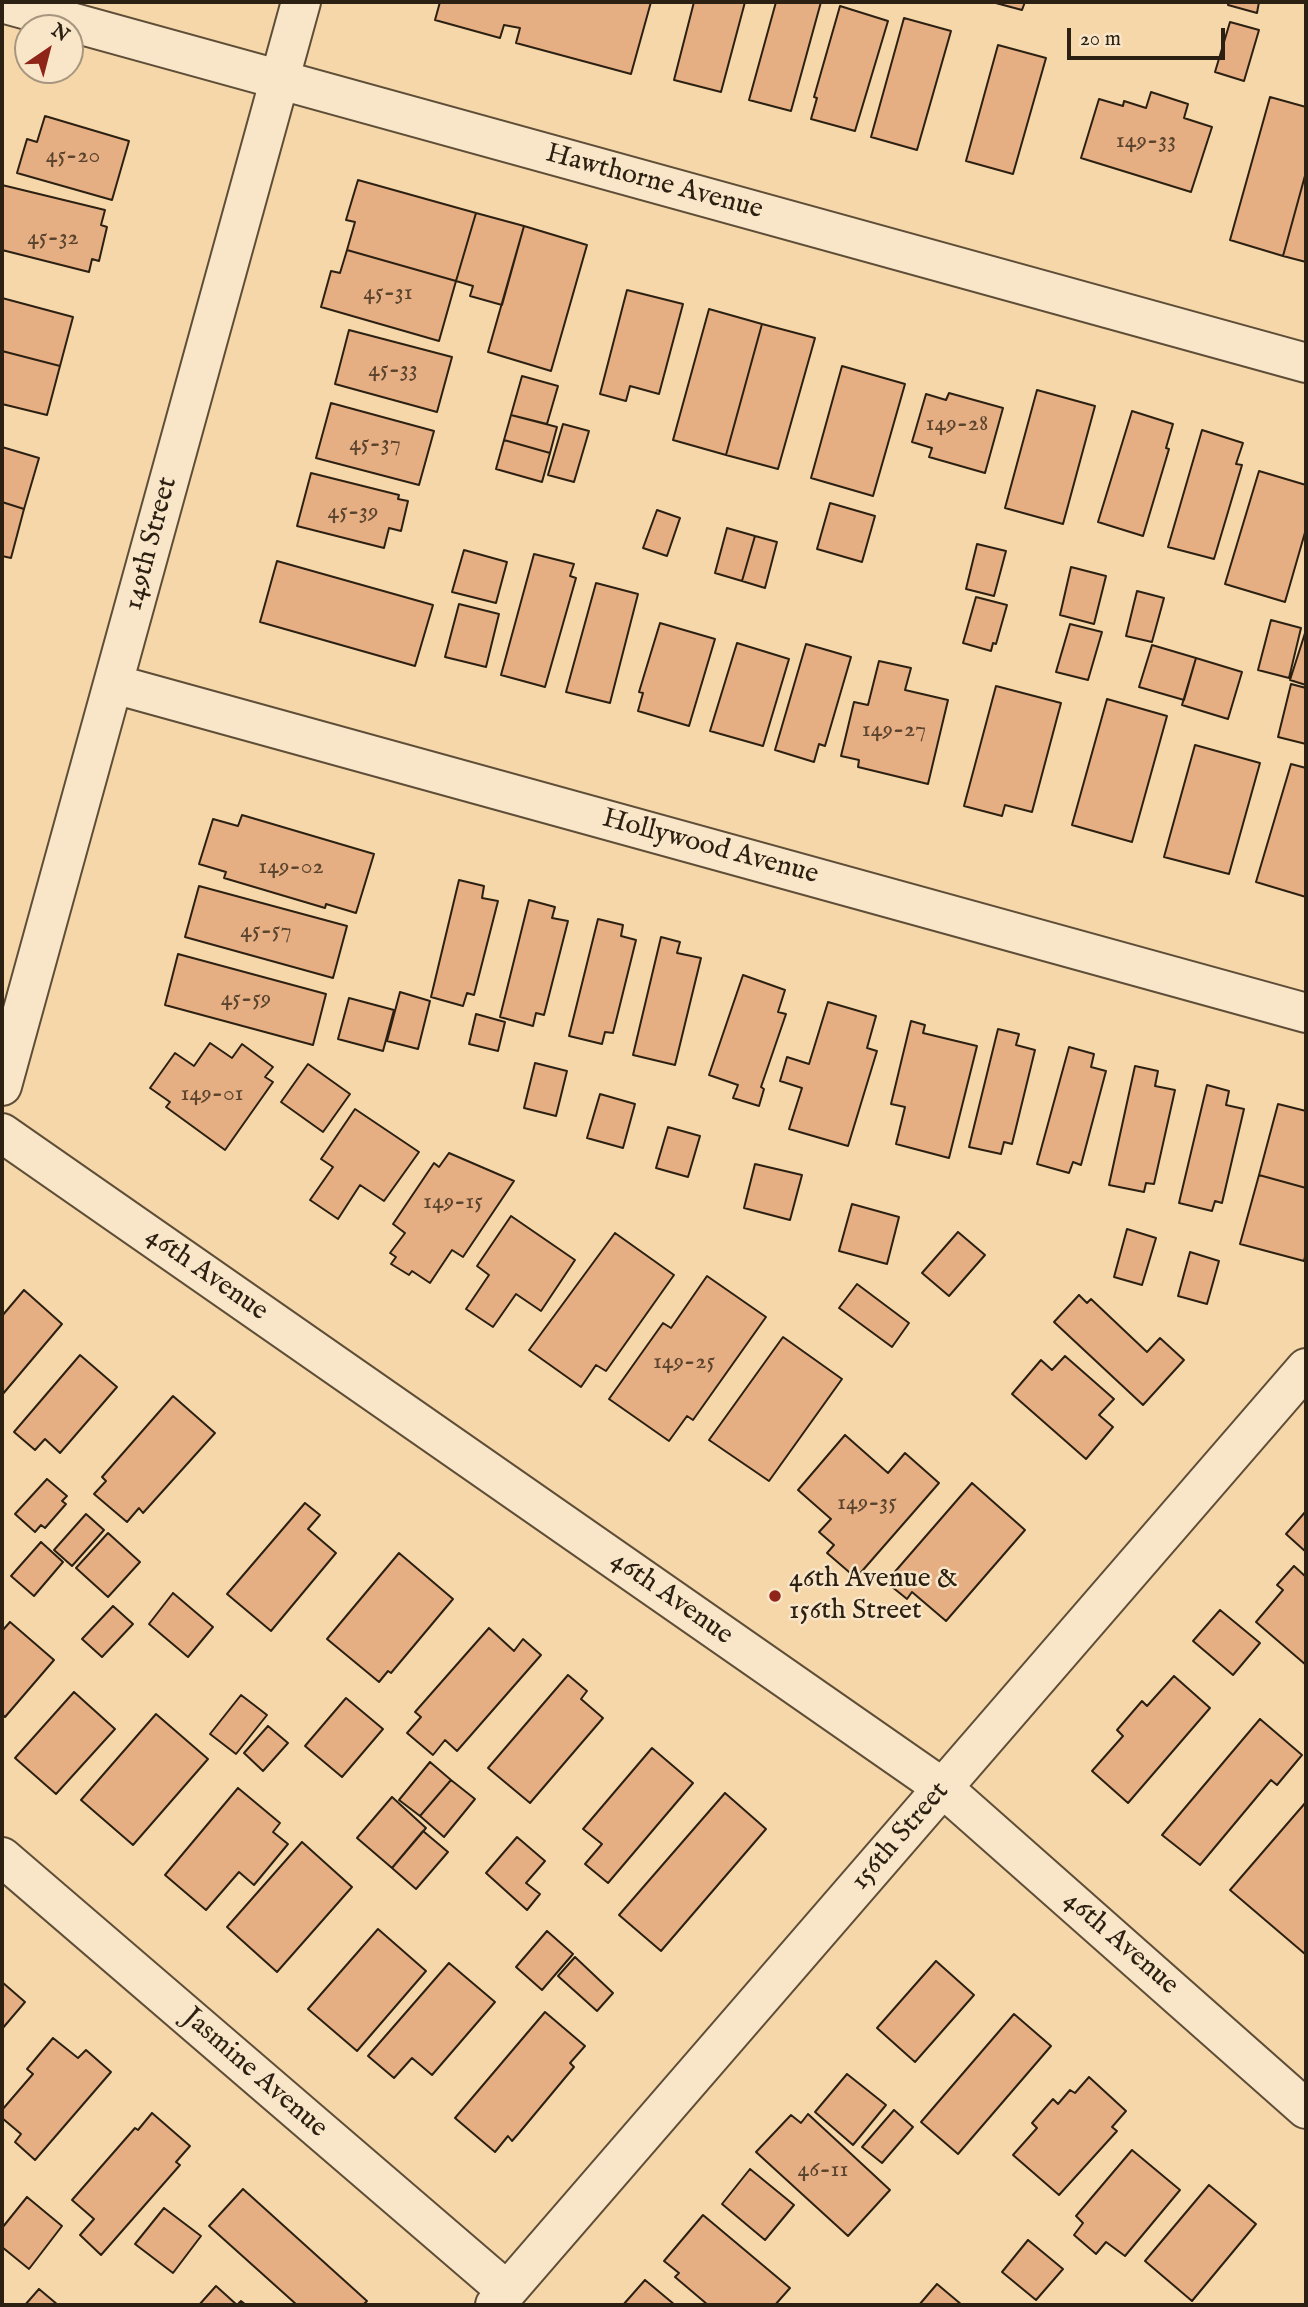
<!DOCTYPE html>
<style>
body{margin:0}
#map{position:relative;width:1308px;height:2307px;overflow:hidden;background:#f6d7aa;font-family:"IM FELL English",serif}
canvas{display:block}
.frame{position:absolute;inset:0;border:4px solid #2b2011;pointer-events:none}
.north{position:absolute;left:14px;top:14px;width:70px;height:70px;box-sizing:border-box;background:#f9e5c8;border:2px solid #a7967f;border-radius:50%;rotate:35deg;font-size:19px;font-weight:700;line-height:28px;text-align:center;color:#2b2011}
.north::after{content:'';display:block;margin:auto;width:24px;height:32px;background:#8f2418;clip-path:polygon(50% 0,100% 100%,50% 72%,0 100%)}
.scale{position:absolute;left:1067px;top:28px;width:158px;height:32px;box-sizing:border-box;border:4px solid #2b2011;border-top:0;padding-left:9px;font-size:21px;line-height:24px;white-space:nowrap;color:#2b2011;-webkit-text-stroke:5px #f9e5c8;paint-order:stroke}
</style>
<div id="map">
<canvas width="1308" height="2307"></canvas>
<div class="frame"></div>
<div class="north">N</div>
<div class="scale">20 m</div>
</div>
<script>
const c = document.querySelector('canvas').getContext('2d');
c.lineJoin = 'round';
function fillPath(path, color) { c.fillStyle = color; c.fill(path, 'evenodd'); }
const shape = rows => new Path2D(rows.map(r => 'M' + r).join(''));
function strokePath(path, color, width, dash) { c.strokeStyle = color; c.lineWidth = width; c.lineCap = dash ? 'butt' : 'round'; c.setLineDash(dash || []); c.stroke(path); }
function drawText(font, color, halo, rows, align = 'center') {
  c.font = font + ' "IM FELL English",serif'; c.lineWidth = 5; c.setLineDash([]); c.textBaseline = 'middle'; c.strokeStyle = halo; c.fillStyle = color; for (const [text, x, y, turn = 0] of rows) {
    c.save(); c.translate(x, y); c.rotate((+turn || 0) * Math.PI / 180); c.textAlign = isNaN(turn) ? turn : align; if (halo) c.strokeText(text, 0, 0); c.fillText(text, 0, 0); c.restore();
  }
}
const building = shape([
 [440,2,651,2,631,74,516,43,520,28,504,25,500,38,435,20,440,2],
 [694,2,745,2,721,92,674,80,694,2],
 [776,2,821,2,791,111,749,100,776,2],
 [992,2,1025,2,1022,10,992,2],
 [1228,2,1259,2,1257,13,1228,5,1228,2],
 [840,6,888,21,855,131,811,119,817,98,814,97,840,6],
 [904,18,951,31,917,150,871,137,904,18],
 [1230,22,1259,30,1244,81,1215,72,1230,22],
 [998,45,1046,58,1013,174,966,161,998,45],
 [1151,92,1188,104,1184,118,1212,127,1191,192,1081,158,1099,99,1123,106,1124,101,1146,108,1151,92],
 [1270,97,1306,107,1306,172,1283,256,1230,240,1270,97],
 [45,116,129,141,112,200,17,173,27,139,37,142,45,116],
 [1306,172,1306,262,1283,256,1306,172],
 [358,180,476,213,456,281,347,250,355,222,346,220,358,180],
 [2,185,105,210,101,225,107,227,99,261,92,259,89,272,2,250,2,185],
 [476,213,524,226,502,305,470,296,473,286,456,281,476,213],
 [524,226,587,245,551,371,488,352,524,226],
 [347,250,456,281,439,341,321,307,331,271,340,273,347,250],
 [627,290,683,304,659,394,630,386,626,401,600,394,627,290],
 [2,298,73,317,60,366,2,351,2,298],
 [709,309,762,324,726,455,673,440,709,309],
 [762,324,815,338,778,469,726,455,762,324],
 [349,330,452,357,437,412,335,384,349,330],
 [2,351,60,366,47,415,2,404,2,351],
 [842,366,905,384,873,496,811,478,842,366],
 [522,376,558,386,547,424,511,415,522,376],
 [1037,390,1095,406,1063,524,1005,508,1037,390],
 [949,393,1003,408,985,473,929,457,932,448,912,442,926,394,946,400,949,393],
 [331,403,434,431,419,485,316,458,331,403],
 [1132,411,1173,424,1166,448,1169,449,1143,536,1098,522,1132,411],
 [511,415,557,427,550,453,504,440,511,415],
 [563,424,589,431,574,482,548,475,563,424],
 [1202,430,1243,443,1236,464,1242,465,1214,559,1168,547,1202,430],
 [504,440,550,453,542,482,496,469,504,440],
 [2,447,39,458,24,509,2,502,2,447],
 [1259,471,1306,485,1306,529,1285,602,1225,584,1259,471],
 [311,473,399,495,398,499,408,501,401,531,389,528,384,548,297,526,311,473],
 [2,502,24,509,11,558,2,556,2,502],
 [830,503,875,516,862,562,817,549,830,503],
 [657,510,680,518,667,556,643,548,657,510],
 [727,528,755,536,742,581,715,573,727,528],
 [755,536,777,542,765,588,742,581,755,536],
 [977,544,1006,551,994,596,966,589,977,544],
 [464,550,507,562,496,603,452,592,464,550],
 [534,554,574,564,570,576,576,578,545,687,501,675,534,554],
 [277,561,433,605,415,666,260,622,277,561],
 [1071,567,1106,576,1094,624,1060,615,1071,567],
 [596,583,638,594,610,703,566,692,596,583],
 [1137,591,1164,598,1152,642,1126,636,1137,591],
 [976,597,1007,605,996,644,993,643,991,651,963,643,976,597],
 [459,604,499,614,486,667,445,657,459,604],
 [1271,620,1301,628,1289,678,1258,670,1271,620],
 [660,623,715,639,689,726,638,711,643,693,639,692,660,623],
 [1070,624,1102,632,1088,680,1056,672,1070,624],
 [1306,630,1306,685,1290,680,1306,630],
 [737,643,789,659,763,746,710,731,737,643],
 [806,644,851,657,825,746,819,744,814,762,775,750,806,644],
 [1152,645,1196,658,1184,700,1139,687,1152,645],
 [1196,658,1242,672,1228,719,1182,705,1196,658],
 [879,661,911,668,905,690,948,700,928,784,858,767,859,760,841,756,854,702,868,705,879,661],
 [1291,684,1306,688,1306,744,1278,737,1291,684],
 [996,686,1061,703,1032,812,1005,805,1002,816,964,806,996,686],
 [1107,699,1167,716,1132,842,1072,825,1107,699],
 [1195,745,1260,763,1229,874,1164,857,1195,745],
 [1291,764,1306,768,1306,897,1256,882,1291,764],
 [242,815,374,854,356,913,326,904,325,908,224,878,226,872,199,864,213,819,238,826,242,815],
 [459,880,484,886,482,898,498,901,474,995,467,993,463,1006,431,997,459,880],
 [199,886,347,926,333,978,185,937,199,886],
 [529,900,555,907,552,918,568,921,544,1015,536,1013,533,1026,500,1017,529,900],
 [598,919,623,925,621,936,636,940,613,1033,605,1032,602,1044,569,1036,598,919],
 [661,937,680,942,677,953,701,958,675,1065,633,1055,661,937],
 [178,954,326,994,313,1045,165,1005,178,954],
 [743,975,785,990,778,1012,786,1014,761,1087,764,1089,759,1106,733,1098,738,1085,709,1075,743,975],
 [400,992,430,1001,418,1049,387,1041,400,992],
 [349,998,394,1010,383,1051,338,1039,349,998],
 [828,1002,876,1016,867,1048,877,1051,848,1146,789,1129,802,1088,780,1081,787,1057,809,1064,828,1002],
 [476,1014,505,1022,498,1051,469,1044,476,1014],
 [911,1021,925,1025,923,1033,977,1046,949,1158,896,1144,905,1107,891,1104,911,1021],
 [998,1029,1019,1034,1016,1045,1035,1050,1012,1144,1004,1142,1001,1154,969,1147,998,1029],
 [210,1043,232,1058,242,1044,273,1067,265,1077,273,1082,225,1150,166,1107,170,1102,150,1088,175,1053,194,1066,210,1043],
 [1069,1047,1094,1054,1091,1067,1106,1071,1081,1165,1073,1162,1069,1173,1037,1164,1069,1047],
 [535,1063,567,1071,556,1116,524,1108,535,1063],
 [308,1064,350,1094,323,1132,281,1102,308,1064],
 [1135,1066,1158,1071,1155,1086,1175,1090,1154,1184,1146,1183,1144,1192,1109,1185,1135,1066],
 [1207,1085,1229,1091,1226,1105,1244,1109,1222,1203,1215,1201,1212,1211,1179,1203,1207,1085],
 [600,1094,635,1104,623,1148,587,1138,600,1094],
 [1278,1104,1306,1111,1306,1188,1259,1175,1278,1104],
 [355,1109,419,1152,384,1201,360,1185,338,1219,310,1200,333,1167,321,1159,355,1109],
 [668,1127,700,1136,688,1177,656,1168,668,1127],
 [449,1153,514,1181,463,1257,452,1250,430,1283,412,1271,409,1275,391,1264,396,1257,390,1253,405,1233,393,1224,434,1163,439,1167,449,1153],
 [755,1164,802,1175,790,1220,744,1208,755,1164],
 [1259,1175,1306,1188,1306,1253,1304,1261,1240,1244,1259,1175],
 [852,1204,899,1217,887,1264,839,1251,852,1204],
 [511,1216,575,1260,541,1311,516,1294,493,1327,466,1309,489,1275,477,1266,511,1216],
 [1127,1229,1156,1238,1142,1285,1114,1277,1127,1229],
 [958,1232,985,1255,949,1296,922,1273,958,1232],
 [615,1233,674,1275,606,1371,596,1365,581,1387,529,1350,615,1233],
 [1190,1252,1219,1261,1207,1304,1178,1296,1190,1252],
 [707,1276,766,1317,693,1420,687,1416,669,1441,609,1399,663,1323,671,1328,707,1276],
 [857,1284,909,1323,892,1347,839,1308,857,1284],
 [24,1290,62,1324,2,1395,2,1316,24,1290],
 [1079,1295,1087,1303,1091,1299,1147,1352,1160,1338,1184,1360,1143,1405,1054,1322,1079,1295],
 [783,1337,842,1379,769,1481,709,1440,783,1337],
 [80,1355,117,1387,60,1453,45,1439,35,1450,14,1432,80,1355],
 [1065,1356,1114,1399,1099,1415,1113,1427,1086,1459,1012,1394,1041,1360,1052,1370,1065,1356],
 [173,1396,215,1433,143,1513,139,1508,127,1522,94,1494,106,1481,102,1477,173,1396],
 [845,1435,888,1473,905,1453,939,1483,856,1578,827,1553,834,1545,819,1532,831,1519,798,1490,845,1435],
 [47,1479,67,1496,62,1501,66,1504,45,1528,41,1525,35,1532,15,1514,47,1479],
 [972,1483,1025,1530,946,1621,912,1592,907,1599,886,1582,972,1483],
 [305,1503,320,1515,308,1529,336,1553,271,1631,227,1594,305,1503],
 [1306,1511,1306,1552,1286,1534,1306,1511],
 [86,1514,104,1530,72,1566,54,1550,86,1514],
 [108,1533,140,1562,108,1597,76,1568,108,1533],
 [41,1542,63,1562,34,1596,11,1576,41,1542],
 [399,1553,453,1599,391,1673,388,1671,379,1682,327,1639,399,1553],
 [1294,1566,1306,1577,1306,1665,1256,1622,1283,1590,1277,1585,1294,1566],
 [173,1593,213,1627,188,1657,149,1624,173,1593],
 [113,1606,133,1624,102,1657,82,1639,113,1606],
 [1220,1610,1260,1643,1233,1675,1193,1641,1220,1610],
 [10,1622,54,1660,5,1717,2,1714,2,1631,10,1622],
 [489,1628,514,1651,523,1639,541,1655,457,1751,445,1740,433,1755,407,1733,421,1717,415,1712,489,1628],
 [568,1675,587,1691,581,1699,603,1718,530,1803,488,1768,568,1675],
 [1174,1676,1210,1708,1128,1803,1092,1771,1123,1736,1117,1730,1142,1701,1147,1706,1174,1676],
 [74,1692,115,1729,56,1794,15,1758,74,1692],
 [241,1695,267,1715,236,1754,210,1734,241,1695],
 [346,1698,383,1729,342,1777,305,1746,346,1698],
 [156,1714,208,1759,133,1845,81,1800,156,1714],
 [1260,1719,1302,1755,1277,1785,1271,1780,1200,1865,1162,1835,1260,1719],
 [268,1726,288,1743,263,1771,244,1753,268,1726],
 [652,1748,693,1783,608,1883,585,1864,602,1844,583,1829,652,1748],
 [430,1762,451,1780,420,1816,399,1800,430,1762],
 [451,1780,475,1799,444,1837,420,1816,451,1780],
 [238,1788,280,1823,273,1832,288,1844,254,1885,239,1872,206,1910,165,1875,238,1788],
 [725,1793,766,1829,661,1951,619,1915,725,1793],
 [392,1797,426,1828,392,1868,357,1838,392,1797],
 [1306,1802,1306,1953,1305,1954,1230,1890,1306,1802],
 [423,1831,448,1852,416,1889,392,1868,423,1831],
 [517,1837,545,1861,526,1883,540,1894,527,1910,486,1873,517,1837],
 [302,1842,352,1887,277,1972,227,1927,302,1842],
 [378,1929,426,1971,357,2051,308,2009,378,1929],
 [547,1931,573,1954,542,1990,516,1967,547,1931],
 [575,1957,613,1993,597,2011,558,1976,575,1957],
 [936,1961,974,1995,915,2062,877,2028,936,1961],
 [449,1963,495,2002,432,2075,412,2058,394,2078,368,2056,449,1963],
 [2,1982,25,2002,2,2029,2,1982],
 [545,2012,585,2046,570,2063,574,2067,519,2133,512,2141,508,2136,495,2152,455,2118,545,2012],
 [1014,2014,1051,2046,958,2154,921,2122,1014,2014],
 [53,2038,78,2058,86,2050,111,2072,35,2160,15,2142,21,2134,2,2118,2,2110,33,2074,27,2069,53,2038],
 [847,2074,886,2105,853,2145,815,2112,847,2074],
 [1089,2077,1126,2111,1112,2127,1117,2131,1059,2195,1013,2155,1037,2128,1032,2123,1053,2099,1058,2104,1070,2090,1075,2093,1089,2077],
 [894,2110,913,2127,882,2163,862,2147,894,2110],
 [152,2113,190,2146,176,2162,180,2165,101,2255,80,2235,94,2219,72,2200,135,2128,138,2130,152,2113],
 [808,2114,890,2190,848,2236,756,2152,791,2115,801,2123,808,2114],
 [1132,2150,1180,2190,1125,2256,1106,2242,1096,2254,1074,2235,1083,2223,1076,2216,1132,2150],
 [750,2169,794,2205,765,2240,722,2204,750,2169],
 [1209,2185,1256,2224,1192,2301,1145,2261,1209,2185],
 [243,2189,367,2301,363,2305,297,2305,209,2226,243,2189],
 [27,2197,62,2226,29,2269,2,2247,2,2228,27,2197],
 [164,2208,201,2236,173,2273,135,2244,164,2208],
 [703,2215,790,2288,775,2305,708,2305,675,2277,679,2273,664,2261,703,2215],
 [1028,2240,1063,2269,1036,2300,1002,2272,1028,2240],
 [645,2280,675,2305,623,2305,645,2280],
 [937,2284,962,2305,919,2305,937,2284],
 [216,2286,237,2305,241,2301,246,2305,199,2305,216,2286],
 [39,2289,58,2305,25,2305,39,2289]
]);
fillPath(building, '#e6ae83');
strokePath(building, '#2b2011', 2);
const minor = shape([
 [2,3,1306,363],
 [114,684,1306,1013],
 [2,1086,301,2],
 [2,1133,943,1788,1306,2109],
 [2,1857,507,2291],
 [495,2305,1306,1368]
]);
strokePath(minor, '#5e4e37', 42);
strokePath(minor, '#f9e5c8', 38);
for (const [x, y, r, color] of [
 [775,1596,7,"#8f2418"]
]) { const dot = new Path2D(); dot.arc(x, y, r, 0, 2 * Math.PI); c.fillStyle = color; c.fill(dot); strokePath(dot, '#f9e5c8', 2.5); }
drawText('24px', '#5a442e', null, [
 ["149-33",1146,142],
 ["45-20",73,157],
 ["45-32",53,239],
 ["45-31",388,294],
 ["45-33",393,371],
 ["149-28",957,425],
 ["45-37",375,445],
 ["45-39",353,513],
 ["149-27",894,731],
 ["149-02",291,868],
 ["45-57",266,932],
 ["45-59",246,1000],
 ["149-01",212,1095],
 ["149-15",453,1203],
 ["149-25",684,1363],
 ["149-35",867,1504],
 ["46-11",823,2171]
]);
drawText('28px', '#2b2011', '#f9e5c8', [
 ["Hawthorne Avenue",654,183,15],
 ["149th Street",152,544,-75],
 ["Hollywood Avenue",710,848,15],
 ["46th Avenue",206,1275,35],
 ["46th Avenue",671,1599,35],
 ["156th Street",901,1837,-49],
 ["46th Avenue",1120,1944,41],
 ["Jasmine Avenue",254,2074,41]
]);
drawText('28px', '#2b2011', '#f9e5c8', [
 ["46th Avenue &",789,1580],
 ["156th Street",789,1612]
], 'left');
</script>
